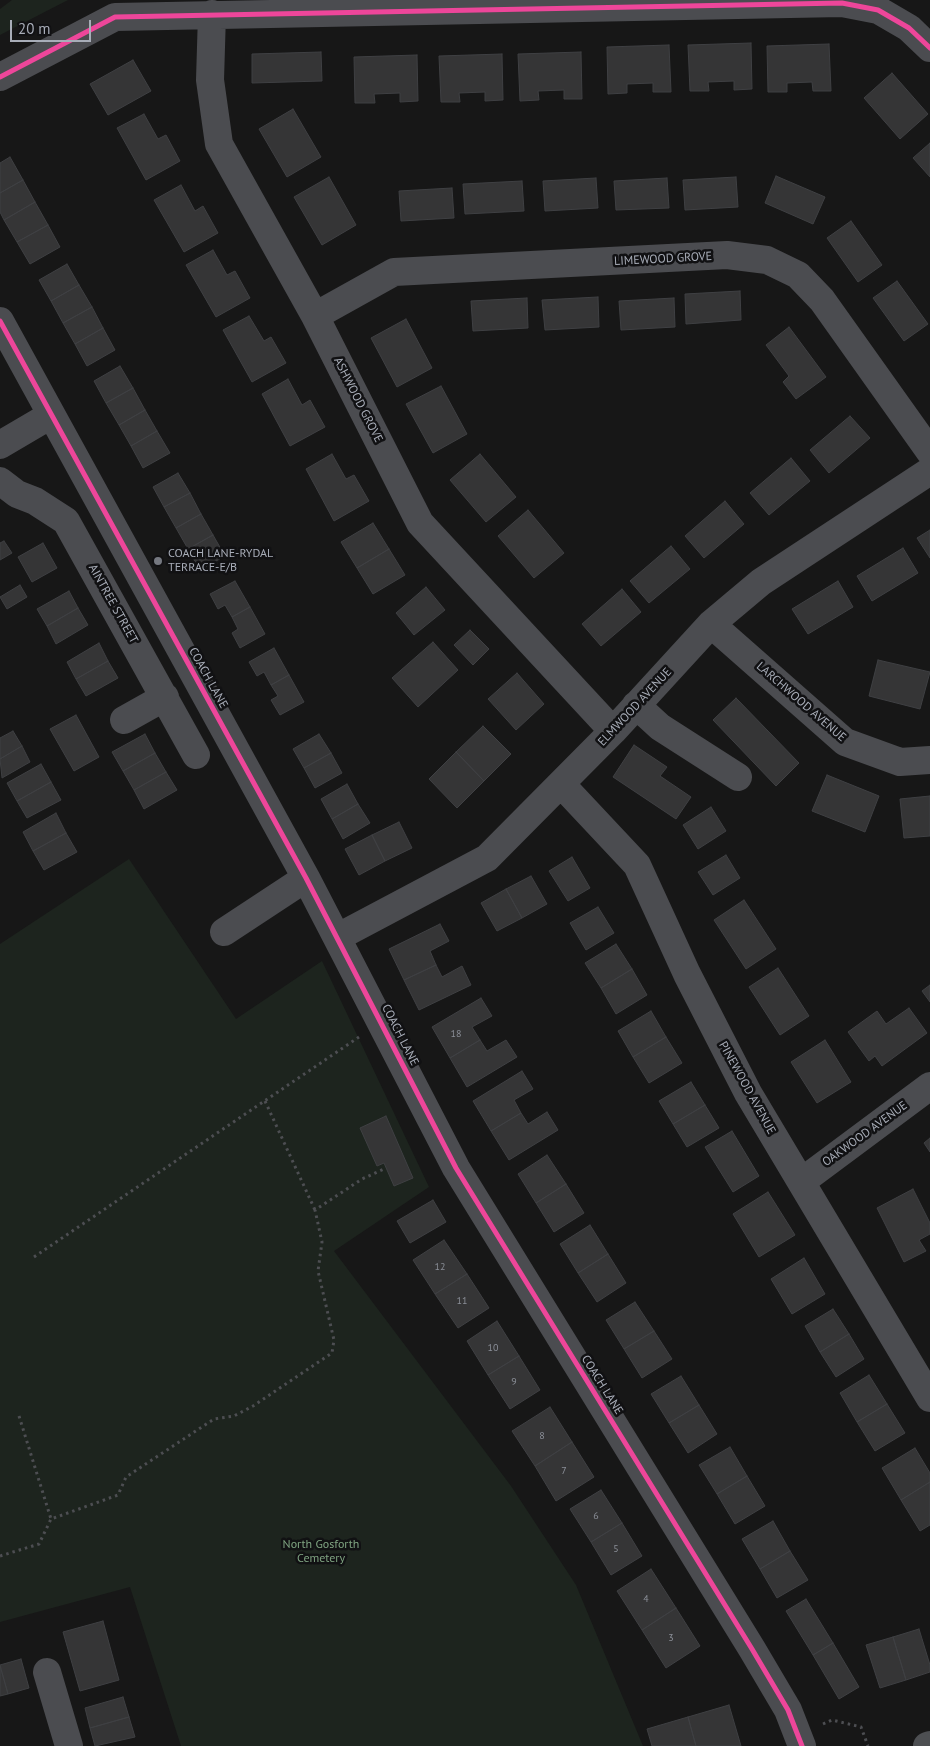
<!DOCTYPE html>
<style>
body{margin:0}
#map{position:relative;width:930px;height:1746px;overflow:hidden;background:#171717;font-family:"PT Sans",sans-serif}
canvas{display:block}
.scale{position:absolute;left:10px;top:20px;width:81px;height:22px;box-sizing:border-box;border:2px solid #a8adb8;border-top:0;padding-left:6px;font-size:15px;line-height:18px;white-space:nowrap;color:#a8adb8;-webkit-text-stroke:4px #111113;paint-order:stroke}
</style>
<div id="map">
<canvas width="930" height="1746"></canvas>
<div class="scale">20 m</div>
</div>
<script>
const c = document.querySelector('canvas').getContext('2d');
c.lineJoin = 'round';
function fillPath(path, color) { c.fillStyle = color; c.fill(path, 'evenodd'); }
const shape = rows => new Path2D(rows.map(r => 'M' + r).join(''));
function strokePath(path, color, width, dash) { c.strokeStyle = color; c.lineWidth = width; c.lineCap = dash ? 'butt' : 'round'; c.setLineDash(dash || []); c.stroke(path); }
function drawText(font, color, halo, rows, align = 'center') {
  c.font = font + ' "PT Sans",sans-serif'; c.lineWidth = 5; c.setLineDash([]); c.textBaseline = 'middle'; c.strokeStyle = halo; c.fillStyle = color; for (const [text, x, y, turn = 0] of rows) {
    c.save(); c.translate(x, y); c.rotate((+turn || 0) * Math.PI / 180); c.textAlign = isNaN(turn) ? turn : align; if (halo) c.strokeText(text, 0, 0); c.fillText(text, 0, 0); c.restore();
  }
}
fillPath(shape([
 [12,0,68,0,0,35,0,9],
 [129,859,236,1019,322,961,429,1187,334,1251,511,1486,576,1585,643,1746,181,1746,130,1587,0,1622,0,944]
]), '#1d241e');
const building = shape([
 [751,43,752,89,734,90,734,81,708,82,709,91,690,91,688,45,751,43],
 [829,44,831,91,813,91,812,82,787,83,787,92,768,92,767,46,829,44],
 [669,45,671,92,653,92,653,83,627,84,627,93,608,94,607,47,669,45],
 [321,52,322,81,252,83,252,54,321,52],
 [581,52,582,99,564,99,564,90,538,91,539,100,520,101,518,54,581,52],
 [502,54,503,100,485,101,485,92,459,93,460,102,441,102,439,56,502,54],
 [417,55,418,101,400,102,400,93,374,94,375,103,355,103,354,57,417,55],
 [133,60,151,91,108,115,90,84,133,60],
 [892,73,928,114,900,139,864,98,892,73],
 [293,109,321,157,287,177,259,129,293,109],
 [144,114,158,139,166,135,180,161,146,180,117,128,144,114],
 [930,143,930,177,913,158,930,143],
 [10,157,23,180,0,193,0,163,10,157],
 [776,176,825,197,813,224,765,203,776,176],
 [329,177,356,225,322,245,294,197,329,177],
 [736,177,738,207,685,210,683,180,736,177],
 [596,178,598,208,545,211,543,181,596,178],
 [667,178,669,208,616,210,614,181,667,178],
 [23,180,35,202,4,220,0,212,0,193,23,180],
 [522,181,524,211,465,214,463,184,522,181],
 [181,185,195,211,203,206,218,233,184,252,154,200,181,185],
 [452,188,454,218,401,221,399,191,452,188],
 [35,202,48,225,17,242,4,220,35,202],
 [851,221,882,265,858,282,827,238,851,221],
 [48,225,60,247,30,264,17,242,48,225],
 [213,250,227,275,235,271,250,298,216,317,186,265,213,250],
 [67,264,79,285,51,301,39,280,67,264],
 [897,281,928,324,904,341,873,298,897,281],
 [79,285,92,307,63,323,51,301,79,285],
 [740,291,741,320,686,324,685,294,740,291],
 [598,297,599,327,545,330,542,300,598,297],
 [527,298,528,328,473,331,471,301,527,298],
 [674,298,675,327,621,330,619,301,674,298],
 [92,307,103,328,75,344,63,323,92,307],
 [249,316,264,341,271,337,286,363,252,382,223,330,249,316],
 [406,319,432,368,397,387,371,338,406,319],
 [789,327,826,377,796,399,783,382,789,376,766,345,789,327],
 [103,328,115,350,87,366,75,344,103,328],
 [120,366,133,388,106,403,94,381,120,366],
 [288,379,302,405,310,400,325,427,290,446,262,394,288,379],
 [441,386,467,434,433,453,406,404,441,386],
 [133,388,145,410,119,425,106,403,133,388],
 [145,410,157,431,131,446,119,425,145,410],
 [850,416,870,438,829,473,810,450,850,416],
 [157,431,170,453,143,468,131,446,157,431],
 [332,454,346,479,354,475,369,501,334,521,306,469,332,454],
 [480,454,516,497,486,522,450,480,480,454],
 [791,458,810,481,769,515,750,493,791,458],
 [178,473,190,493,164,507,153,487,178,473],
 [190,493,201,514,176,528,164,507,190,493],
 [725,501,744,524,704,558,685,536,725,501],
 [528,510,564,553,534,578,498,536,528,510],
 [201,514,213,535,188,549,176,528,201,514],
 [373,523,389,549,357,568,341,542,373,523],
 [930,530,930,558,917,538,930,530],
 [213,535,225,556,200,570,188,549,213,535],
 [4,541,12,553,0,560,0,543,4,541],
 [43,543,57,568,32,582,18,557,43,543],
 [671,546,690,569,649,603,630,581,671,546],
 [903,548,918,573,872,601,857,576,903,548],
 [389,549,405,575,373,594,357,568,389,549],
 [235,581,250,607,232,617,225,605,218,609,210,594,235,581],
 [838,581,853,607,808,634,792,609,838,581],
 [20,585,27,597,7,609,0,597,20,585],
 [426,587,445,610,414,635,396,613,426,587],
 [622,589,641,612,601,646,582,624,622,589],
 [69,591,78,608,47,626,37,609,69,591],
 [250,607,265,634,240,648,232,633,238,629,232,617,250,607],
 [78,608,88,625,56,644,47,626,78,608],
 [470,630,489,649,473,665,454,645,470,630],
 [433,642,458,670,418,707,392,678,433,642],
 [99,643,108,661,76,679,67,662,99,643],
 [274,648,289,675,271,685,264,672,257,676,249,662,274,648],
 [878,660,930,672,920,709,869,696,878,660],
 [108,661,118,678,86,696,76,679,108,661],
 [517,673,544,704,516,730,488,699,517,673],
 [289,675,304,702,280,715,271,700,278,696,271,685,289,675],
 [736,698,799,763,776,786,713,720,736,698],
 [76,715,99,757,74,771,50,729,76,715],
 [483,726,511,754,484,781,456,752,483,726],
 [13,731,22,746,0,759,0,738,13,731],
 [145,734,155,753,123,771,112,752,145,734],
 [319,734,331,753,304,768,293,749,319,734],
 [634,745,667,767,660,776,691,797,676,819,613,777,634,745],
 [22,746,30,762,2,778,0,759,22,746],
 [456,752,484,781,457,808,429,779,456,752],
 [155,753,166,772,134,790,123,771,155,753],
 [331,753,342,773,315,788,304,768,331,753],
 [41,764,51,782,17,801,7,783,41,764],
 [166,772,177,790,144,809,134,790,166,772],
 [827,775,879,796,865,832,812,811,827,775],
 [51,782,61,800,27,818,17,801,51,782],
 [347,784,358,804,332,819,321,799,347,784],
 [930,796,930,836,904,838,900,799,930,796],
 [358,804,370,823,343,839,332,819,358,804],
 [711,807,726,831,698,849,683,825,711,807],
 [56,813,66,833,33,851,23,832,56,813],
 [399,822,412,848,385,861,372,835,399,822],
 [66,833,77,852,44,870,33,851,66,833],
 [372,835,385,861,359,875,345,849,372,835],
 [726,855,740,878,713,895,698,872,726,855],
 [572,857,590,888,568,901,549,871,572,857],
 [531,876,547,904,522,918,506,889,531,876],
 [506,889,522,918,497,931,481,903,506,889],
 [744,900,776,949,746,969,714,920,744,900],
 [598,907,614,933,586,950,570,923,598,907],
 [440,924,449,941,430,951,436,965,404,980,389,949,440,924],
 [616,944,632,969,601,988,585,963,616,944],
 [436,965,442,977,462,966,471,985,419,1010,404,980,436,965],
 [778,968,809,1016,780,1035,749,987,778,968],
 [632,969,647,995,616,1014,601,988,632,969],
 [930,985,930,1002,922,991,930,985],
 [481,998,492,1016,472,1027,480,1040,450,1058,432,1027,481,998],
 [909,1008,927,1033,882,1066,875,1056,869,1061,848,1032,877,1011,886,1024,909,1008],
 [651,1011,666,1037,633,1057,618,1031,651,1011],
 [666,1037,682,1063,649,1083,633,1057,666,1037],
 [480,1040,487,1051,506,1040,517,1057,467,1087,450,1058,480,1040],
 [825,1040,851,1082,817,1103,791,1062,825,1040],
 [522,1071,533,1089,514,1100,521,1113,491,1131,473,1101,522,1071],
 [691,1082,705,1105,673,1124,659,1101,691,1082],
 [705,1105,719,1128,687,1147,673,1124,705,1105],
 [547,1112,558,1130,509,1160,491,1131,521,1113,528,1124,547,1112],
 [386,1116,413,1178,394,1186,384,1163,377,1166,360,1128,386,1116],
 [732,1131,759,1176,733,1192,705,1147,732,1131],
 [930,1138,930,1152,924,1143,930,1138],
 [547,1155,566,1184,536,1203,518,1174,547,1155],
 [566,1184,584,1213,554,1232,536,1203,566,1184],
 [913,1189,930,1223,930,1234,919,1240,926,1251,904,1262,877,1208,913,1189],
 [768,1192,795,1235,759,1257,733,1214,768,1192],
 [433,1200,446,1222,410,1243,397,1221,433,1200],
 [590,1225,608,1254,578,1273,560,1244,590,1225],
 [444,1240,467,1274,435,1294,413,1260,444,1240],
 [608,1254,626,1283,597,1302,578,1273,608,1254],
 [804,1258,825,1294,792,1314,771,1279,804,1258],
 [467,1274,489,1308,458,1328,435,1294,467,1274],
 [635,1302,654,1331,624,1349,606,1320,635,1302],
 [833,1309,849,1334,820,1352,805,1326,833,1309],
 [497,1321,519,1356,488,1375,467,1341,497,1321],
 [654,1331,672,1359,642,1378,624,1349,654,1331],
 [849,1334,864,1359,836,1377,820,1352,849,1334],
 [519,1356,540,1390,510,1409,488,1375,519,1356],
 [869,1375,887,1404,857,1422,840,1393,869,1375],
 [681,1376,699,1405,669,1423,651,1394,681,1376],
 [887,1404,905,1433,875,1451,857,1422,887,1404],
 [699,1405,717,1434,688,1453,669,1423,699,1405],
 [550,1407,572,1442,535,1466,512,1431,550,1407],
 [572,1442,594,1477,556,1501,535,1466,572,1442],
 [730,1447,747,1476,717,1494,699,1465,730,1447],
 [915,1448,930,1473,930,1482,901,1500,882,1468,915,1448],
 [747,1476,765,1506,735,1524,717,1494,747,1476],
 [930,1482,930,1525,920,1531,901,1500,930,1482],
 [601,1490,622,1523,591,1542,570,1509,601,1490],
 [773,1521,790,1551,760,1569,742,1539,773,1521],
 [622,1523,642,1556,611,1575,591,1542,622,1523],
 [790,1551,808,1580,777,1598,760,1569,790,1551],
 [651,1569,676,1608,642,1630,617,1591,651,1569],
 [806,1599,833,1643,813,1655,786,1611,806,1599],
 [676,1608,700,1646,666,1668,642,1630,676,1608],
 [103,1621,119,1680,80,1691,63,1632,103,1621],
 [919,1629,930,1665,930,1672,906,1680,893,1637,919,1629],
 [893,1637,906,1680,880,1688,866,1645,893,1637],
 [833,1643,859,1687,839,1699,813,1655,833,1643],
 [21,1659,29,1688,8,1694,0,1665,21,1659],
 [0,1666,8,1694,0,1696,0,1666],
 [123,1697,129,1717,90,1728,85,1708,123,1697],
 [729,1705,741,1746,696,1746,688,1717,729,1705],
 [129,1717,135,1737,95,1746,90,1728,129,1717],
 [688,1717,696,1746,652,1746,647,1729,688,1717]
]);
fillPath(building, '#353536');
strokePath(building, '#3f4043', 1);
strokePath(shape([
 [265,1101,315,1210],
 [34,1257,359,1037],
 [19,1416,51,1519],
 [0,1556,39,1544,51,1519,118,1495,126,1477,214,1419,234,1416,253,1406,332,1353,334,1340,318,1271,322,1242,315,1210,362,1179,386,1168],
 [823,1724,832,1720,861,1727,868,1746]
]), '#4d4e52', 3, [2.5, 4]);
strokePath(shape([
 [212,14,210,80,219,144,315,316,420,523,613,731],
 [0,77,115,17,842,3,878,10,909,28,930,48],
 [315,316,394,272,727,255,767,260,798,275,822,300,930,452],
 [0,321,306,878,456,1168,752,1649,788,1710,802,1746],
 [0,445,51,415],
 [0,481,17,494,35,501,66,521,196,755],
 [711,624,845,742,900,762,930,760],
 [636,705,660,727,738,777],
 [124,720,165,697],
 [561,784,637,865,687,974,748,1093,930,1398],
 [224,932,306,878],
 [338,937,487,858,613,731,711,624,761,582,930,471],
 [801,1182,930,1086],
 [47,1672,69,1746]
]), '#4b4c50', 28);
strokePath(shape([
 [927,1746,930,1745]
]), '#4d4f52', 28);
strokePath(shape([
 [0,77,115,17,842,3,878,10,909,28,930,48],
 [0,321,306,878,456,1168,752,1649,788,1710,802,1746]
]), '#ed469a', 5);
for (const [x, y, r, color] of [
 [158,561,5,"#757880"]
]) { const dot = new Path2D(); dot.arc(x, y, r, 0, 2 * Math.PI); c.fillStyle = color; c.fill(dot); strokePath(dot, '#111113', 2); }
drawText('10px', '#8b8f98', null, [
 ["18",456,1034],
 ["12",440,1267],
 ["11",462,1301],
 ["10",493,1348],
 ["9",514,1382],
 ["8",542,1436],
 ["7",564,1471],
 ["6",596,1516],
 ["5",616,1549],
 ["4",646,1599],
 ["3",671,1638]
]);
drawText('12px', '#a8adb8', '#111113', [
 ["LIMEWOOD GROVE",663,259,-3],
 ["ASHWOOD GROVE",358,400,63],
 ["AINTREE STREET",113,604,61],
 ["COACH LANE",208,678,61],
 ["LARCHWOOD AVENUE",801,702,41],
 ["ELMWOOD AVENUE",635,707,-47],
 ["COACH LANE",400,1035,63],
 ["PINEWOOD AVENUE",747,1088,61],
 ["OAKWOOD AVENUE",865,1134,-36],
 ["COACH LANE",602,1385,58]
]);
drawText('12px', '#a8adb8', '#111113', [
 ["COACH LANE-RYDAL",168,554],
 ["TERRACE-E/B",168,568]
], 'left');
drawText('12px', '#7fa381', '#111113', [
 ["North Gosforth",321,1545],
 ["Cemetery",321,1559]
]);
</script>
